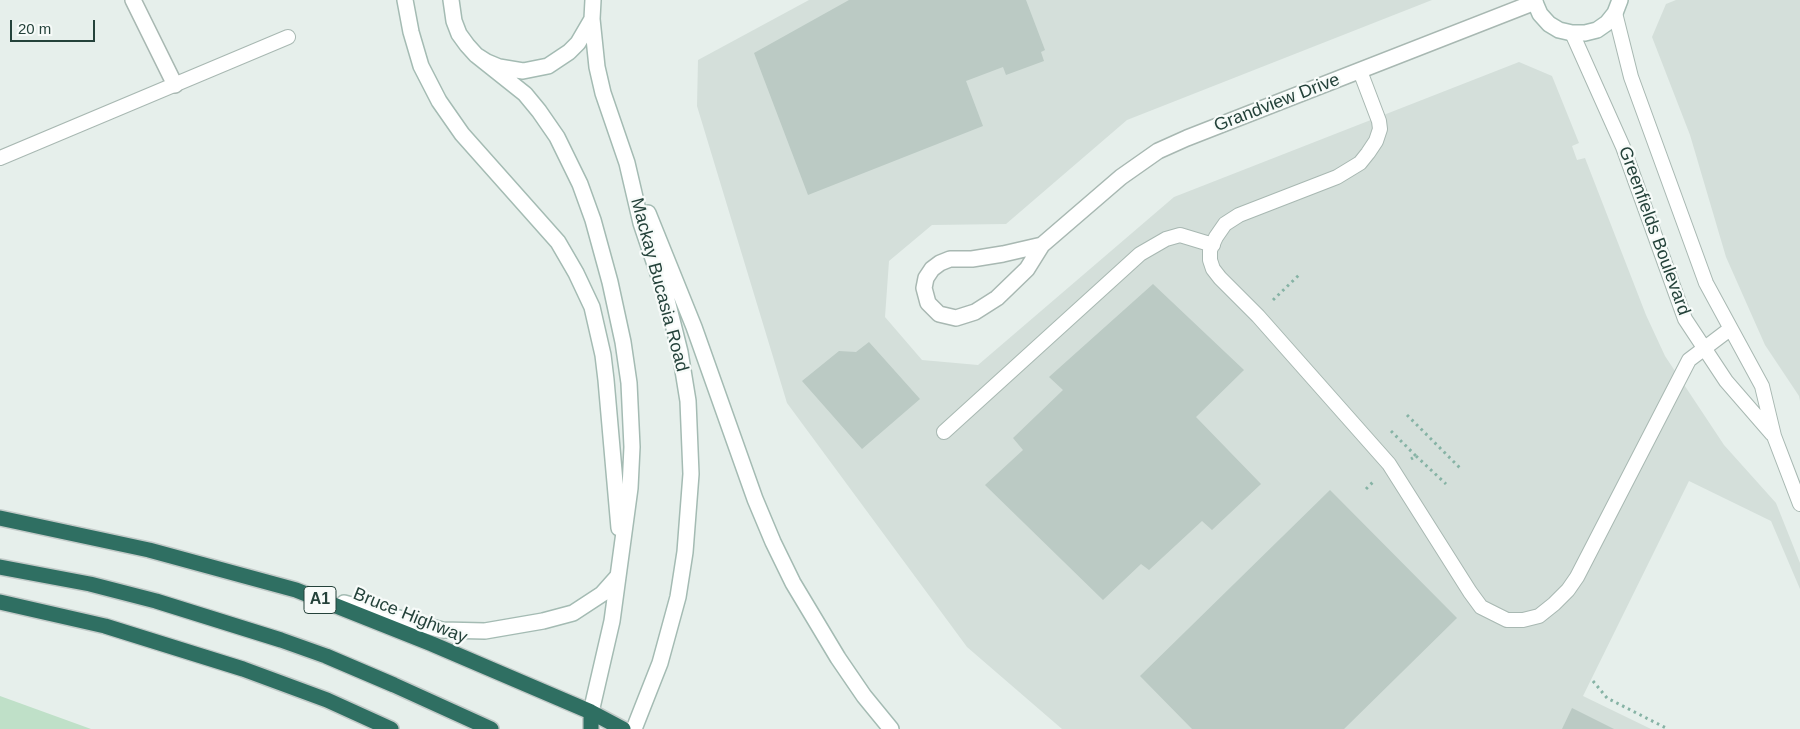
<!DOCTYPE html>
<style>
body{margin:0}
#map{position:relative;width:1800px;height:729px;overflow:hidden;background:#e6efeb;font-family:Helvetica,sans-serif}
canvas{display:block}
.scale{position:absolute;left:10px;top:20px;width:85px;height:22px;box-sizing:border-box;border:2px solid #24423a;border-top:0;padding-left:6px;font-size:15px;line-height:18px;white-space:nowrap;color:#24423a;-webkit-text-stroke:4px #f7fbf9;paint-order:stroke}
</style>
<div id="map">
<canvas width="1800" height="729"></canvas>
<div class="scale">20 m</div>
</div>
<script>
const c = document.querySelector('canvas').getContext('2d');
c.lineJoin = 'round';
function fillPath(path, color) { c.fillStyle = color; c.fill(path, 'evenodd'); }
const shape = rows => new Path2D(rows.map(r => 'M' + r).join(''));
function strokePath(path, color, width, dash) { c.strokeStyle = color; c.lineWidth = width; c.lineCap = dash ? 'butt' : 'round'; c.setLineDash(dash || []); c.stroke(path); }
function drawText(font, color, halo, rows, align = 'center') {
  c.font = font + ' Helvetica,sans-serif'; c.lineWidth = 4.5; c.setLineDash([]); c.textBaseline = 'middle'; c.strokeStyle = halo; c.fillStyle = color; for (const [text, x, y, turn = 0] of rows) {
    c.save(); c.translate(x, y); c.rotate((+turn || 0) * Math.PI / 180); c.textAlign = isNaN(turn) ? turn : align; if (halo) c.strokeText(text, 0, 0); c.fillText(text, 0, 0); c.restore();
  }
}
fillPath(shape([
 [809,0,1432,0,1127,120,1006,224,932,225,889,261,885,317,922,360,978,365,1174,197,1519,62,1552,76,1579,143,1572,146,1577,160,1585,158,1646,315,1665,356,1724,445,1776,503,1800,563,1800,589,1771,521,1689,481,1583,696,1651,729,1062,729,967,647,787,403,697,106,698,60],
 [1676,0,1800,0,1800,401,1799,396,1765,345,1726,257,1690,135,1652,37,1666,4]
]), '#d4dfda');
fillPath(shape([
 [0,696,91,729,0,729]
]), '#bfe0c8');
fillPath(shape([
 [849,0,1026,0,1045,50,1041,52,1044,61,1006,75,1003,67,966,81,983,126,808,195,754,53],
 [1153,284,1244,370,1196,417,1261,484,1212,530,1202,521,1149,570,1141,564,1103,600,985,485,1023,450,1013,438,1063,390,1049,377],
 [869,342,920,399,862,449,802,381,839,351,856,352],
 [1330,490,1457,618,1344,729,1192,729,1140,676],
 [1572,708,1614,729,1562,729]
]), '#bbcac4');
const lane = shape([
 [1615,13,1631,77,1706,283,1762,386,1774,436,1800,504],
 [1572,33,1623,147,1685,319,1726,381,1772,434],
 [1360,71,1379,121,1380,129,1376,141,1368,153,1360,163,1337,177,1239,215,1225,224,1216,237,1210,250,1210,260,1213,269,1220,278,1258,316,1389,464,1470,592,1481,607,1507,620,1523,620,1539,616,1554,604,1568,590,1577,577,1689,360,1730,329],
 [0,158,288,37],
 [944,432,1140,254,1166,239,1180,235,1213,245]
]);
const street = shape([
 [133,0,175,85],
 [1042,245,1003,254,972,259,950,259,940,263,932,269,926,278,924,288,928,303,939,314,956,318,975,312,997,298,1027,269,1042,245,1121,177,1158,151,1187,138,1535,2]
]);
const secondary = shape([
 [405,0,411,32,421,66,439,101,462,134,558,242,576,273,592,307,603,355,606,380,619,528],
 [451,0,454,21,459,34,467,45,476,55,487,62,499,67,523,71,548,66,569,52,578,43,592,19,593,0],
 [1534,0,1540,14,1549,24,1559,30,1572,33,1585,33,1597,30,1607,23,1615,13,1620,0],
 [592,19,597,67,603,93,627,163,641,223,667,300,680,352,688,401,691,474,685,552,678,597,660,663,634,729],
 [476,55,525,94,539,111,557,137,580,184,593,220,610,282,623,342,629,383,632,447,630,488,612,621,591,712],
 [648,213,694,327,755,499,773,542,793,583,838,658,864,696,891,729],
 [344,603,442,630,485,631,543,621,573,613,602,594,618,576]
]);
const highway = shape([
 [0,518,149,550,296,590,432,644,591,712,623,729],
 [0,567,90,584,156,601,281,640,326,656,394,685,491,729],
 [0,602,105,626,243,669,327,700,391,729],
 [591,729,591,712]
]);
strokePath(lane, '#a8b8b2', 16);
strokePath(street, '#a8b8b2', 18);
strokePath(secondary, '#a4bbb3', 18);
strokePath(highway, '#c2cac8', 18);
strokePath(shape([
 [1273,300,1300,274],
 [1407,415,1461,469],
 [1391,431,1416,456,1411,459],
 [1416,456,1446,484],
 [1366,489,1374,481],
 [1593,681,1607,698,1668,729]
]), '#86b3a5', 3, [2.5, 4]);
strokePath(lane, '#fff', 14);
strokePath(street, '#fff', 15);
strokePath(secondary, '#fff', 15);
strokePath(highway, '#2f6f62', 15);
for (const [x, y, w] of [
 [320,600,32]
]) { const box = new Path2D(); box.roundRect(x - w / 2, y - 13.5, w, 27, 4); c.fillStyle = '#f7fbf9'; c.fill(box); strokePath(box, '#24423a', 1); }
drawText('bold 16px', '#24423a', null, [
 ["A1",320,600]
]);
drawText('18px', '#24423a', '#f7fbf9', [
 ["Grandview Drive",1277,103,-21],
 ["Greenfields Boulevard",1654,231,70],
 ["Mackay Bucasia Road",659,285,75],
 ["Bruce Highway",410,616,22]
]);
</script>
